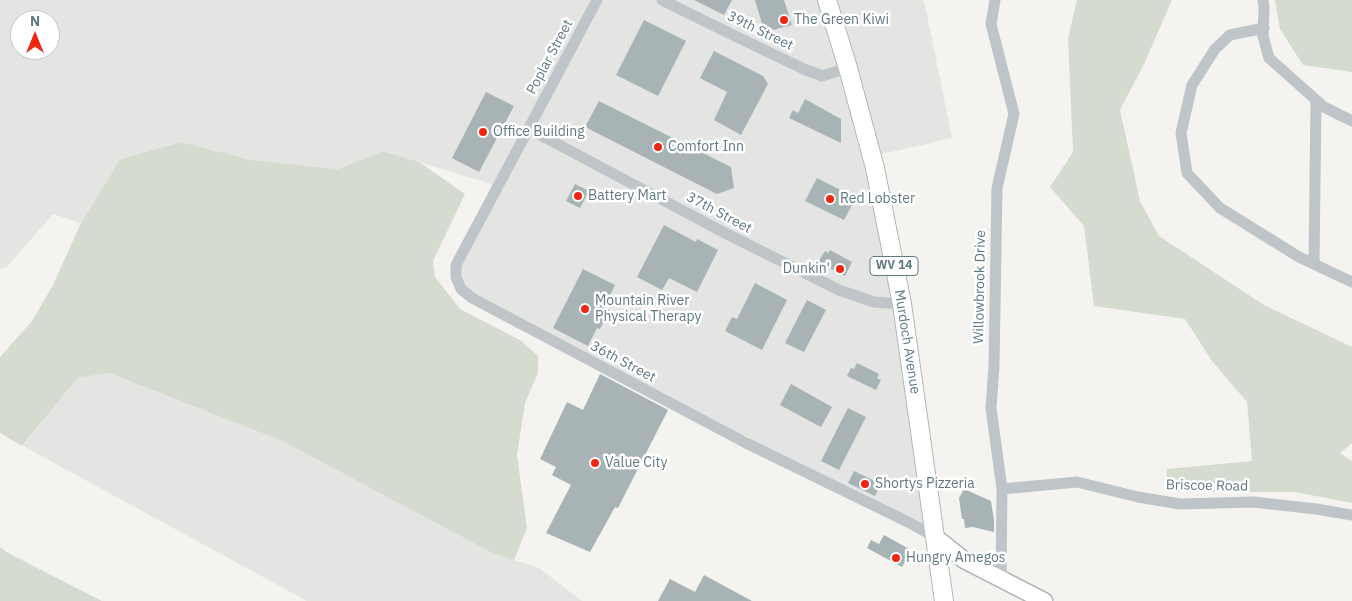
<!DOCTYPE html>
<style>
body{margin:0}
#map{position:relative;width:1352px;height:601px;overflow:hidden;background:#f4f3ef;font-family:"IBM Plex Sans",sans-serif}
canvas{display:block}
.north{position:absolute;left:10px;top:10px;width:50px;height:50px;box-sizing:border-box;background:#fff;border:1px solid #bfc9cd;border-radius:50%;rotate:0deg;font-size:14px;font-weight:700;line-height:20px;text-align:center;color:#607983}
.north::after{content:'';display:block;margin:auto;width:18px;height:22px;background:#f02513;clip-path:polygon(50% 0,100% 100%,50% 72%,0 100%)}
</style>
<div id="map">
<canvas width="1352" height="601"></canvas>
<div class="north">N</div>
</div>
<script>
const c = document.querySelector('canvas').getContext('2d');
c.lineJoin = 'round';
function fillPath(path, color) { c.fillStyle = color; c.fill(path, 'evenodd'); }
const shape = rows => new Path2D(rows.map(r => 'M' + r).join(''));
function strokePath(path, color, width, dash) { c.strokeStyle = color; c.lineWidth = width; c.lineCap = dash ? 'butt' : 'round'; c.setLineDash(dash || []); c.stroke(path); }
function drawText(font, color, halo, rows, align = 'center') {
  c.font = font + ' "IBM Plex Sans",sans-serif'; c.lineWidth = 5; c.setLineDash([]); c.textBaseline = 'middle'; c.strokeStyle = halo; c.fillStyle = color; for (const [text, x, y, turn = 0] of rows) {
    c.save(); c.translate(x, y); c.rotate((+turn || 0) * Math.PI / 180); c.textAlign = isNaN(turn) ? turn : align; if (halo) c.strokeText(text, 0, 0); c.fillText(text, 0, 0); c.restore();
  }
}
fillPath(shape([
 [0,0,924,0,952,138,873,156,935,537,472,298,456,277,498,186,383,151,338,169,252,160,181,142,120,159,81,223,53,214,6,268,0,269],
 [20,20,50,20,50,50,20,50],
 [109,373,282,441,492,553,539,568,582,601,307,601,23,446,78,378]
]), '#e4e5e3');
fillPath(shape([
 [1077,0,1172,0,1144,64,1120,110,1140,201,1159,236,1264,305,1352,347,1352,443,1340,453,1352,461,1352,503,1295,492,1166,492,1167,469,1252,461,1247,402,1212,361,1185,319,1094,306,1084,226,1050,187,1073,152,1068,38],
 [1275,0,1352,0,1352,72,1303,65,1280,29],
 [181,142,252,160,338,169,383,151,419,162,465,194,433,261,435,277,460,309,520,340,538,356,538,373,525,403,517,455,527,528,514,560,492,553,282,441,109,373,78,378,22,446,0,433,0,357,32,321,52,287,81,223,120,159],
 [0,547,8,553,102,601,0,601]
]), '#d6dbd0');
fillPath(shape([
 [694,0,732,0,724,15],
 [755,0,784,0,792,25,773,30,762,24],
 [644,20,686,41,658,96,616,75],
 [714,51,763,76,768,84,741,135,714,120,727,92,700,78],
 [486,92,514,106,479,172,452,158],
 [805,99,841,119,841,143,789,118,793,110,798,113],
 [599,101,731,167,734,188,717,194,585,127],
 [817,178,856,198,844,220,805,201],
 [575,184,589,191,580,208,566,201],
 [664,225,696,242,697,239,718,250,697,292,669,278,662,290,637,277],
 [830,250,852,262,845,276,818,262,825,251,828,253],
 [583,269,615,285,604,307,610,310,600,329,597,328,588,346,553,328],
 [755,283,787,300,762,350,725,331,732,317,737,319],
 [807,300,826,310,804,352,785,343],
 [857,363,879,374,877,378,881,380,876,390,847,376,851,368,854,369],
 [600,374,668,410,618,508,615,507,590,552,546,533,571,485,552,475,556,467,540,459,567,402,583,410],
 [791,384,832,407,821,427,780,405],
 [848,408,866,417,839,470,821,461],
 [854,471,881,484,875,496,848,483],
 [964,489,991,501,994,520,994,532,973,527,965,528,964,519,962,519,959,498],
 [884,535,911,550,902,567,867,548,871,540,879,544],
 [704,575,752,601,658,601,670,579,695,592]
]), '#a7b3b5');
const secondary = shape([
 [935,537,964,560,1044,601]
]);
const primary = shape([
 [827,0,848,68,875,168,902,304,944,601]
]);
strokePath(secondary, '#b0b8bb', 19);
strokePath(primary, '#b1b8ba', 20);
strokePath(shape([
 [597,0,456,265,456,277,461,289,472,298,746,443,908,522,935,537],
 [662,0,739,38,804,69,822,76,848,68],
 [995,0,991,24,1014,114,997,188,994,366,991,408,1002,489,1001,578],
 [1263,0,1264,7,1263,36,1269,58,1324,107,1352,121],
 [1264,28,1230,35,1215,49,1192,85,1181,133,1187,173,1220,208,1299,257,1352,282],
 [529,129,723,232,839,290,874,302,902,304],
 [1314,264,1316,100],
 [1002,489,1077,482,1138,497,1180,504,1253,502,1316,509,1352,515]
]), '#bec4c7', 11);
strokePath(secondary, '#fff', 16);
strokePath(primary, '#fff', 18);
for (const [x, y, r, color] of [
 [784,20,5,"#f02513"],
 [483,132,5,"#f02513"],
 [658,147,5,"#f02513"],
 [578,196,5,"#f02513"],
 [830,199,5,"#f02513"],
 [840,269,5,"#f02513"],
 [585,309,5,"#f02513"],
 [595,463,5,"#f02513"],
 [865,484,5,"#f02513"],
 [896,558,5,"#f02513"]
]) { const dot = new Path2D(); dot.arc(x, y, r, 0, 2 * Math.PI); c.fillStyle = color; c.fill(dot); strokePath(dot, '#fff', 2); }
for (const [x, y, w] of [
 [894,266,48]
]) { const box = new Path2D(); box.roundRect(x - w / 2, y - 9.5, w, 19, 4); c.fillStyle = '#fff'; c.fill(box); strokePath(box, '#607983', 1); }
drawText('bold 12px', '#607983', null, [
 ["WV 14",894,266]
]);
drawText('14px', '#607983', '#fff', [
 ["The Green Kiwi",794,20],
 ["Office Building",493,132],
 ["Comfort Inn",668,147],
 ["Battery Mart",588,196],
 ["Red Lobster",840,199],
 ["Dunkin'",830,269,"right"],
 ["Mountain River",595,301],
 ["Physical Therapy",595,317],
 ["Value City",605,463],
 ["Shortys Pizzeria",875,484],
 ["Hungry Amegos",906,558]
], 'left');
drawText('14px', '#607983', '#fff', [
 ["39th Street",760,31,26],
 ["Poplar Street",550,57,-62],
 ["37th Street",719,213,28],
 ["Willowbrook Drive",980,287,-89],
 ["Murdoch Avenue",907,342,81],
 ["36th Street",623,362,28],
 ["Briscoe Road",1207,486,1]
]);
</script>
